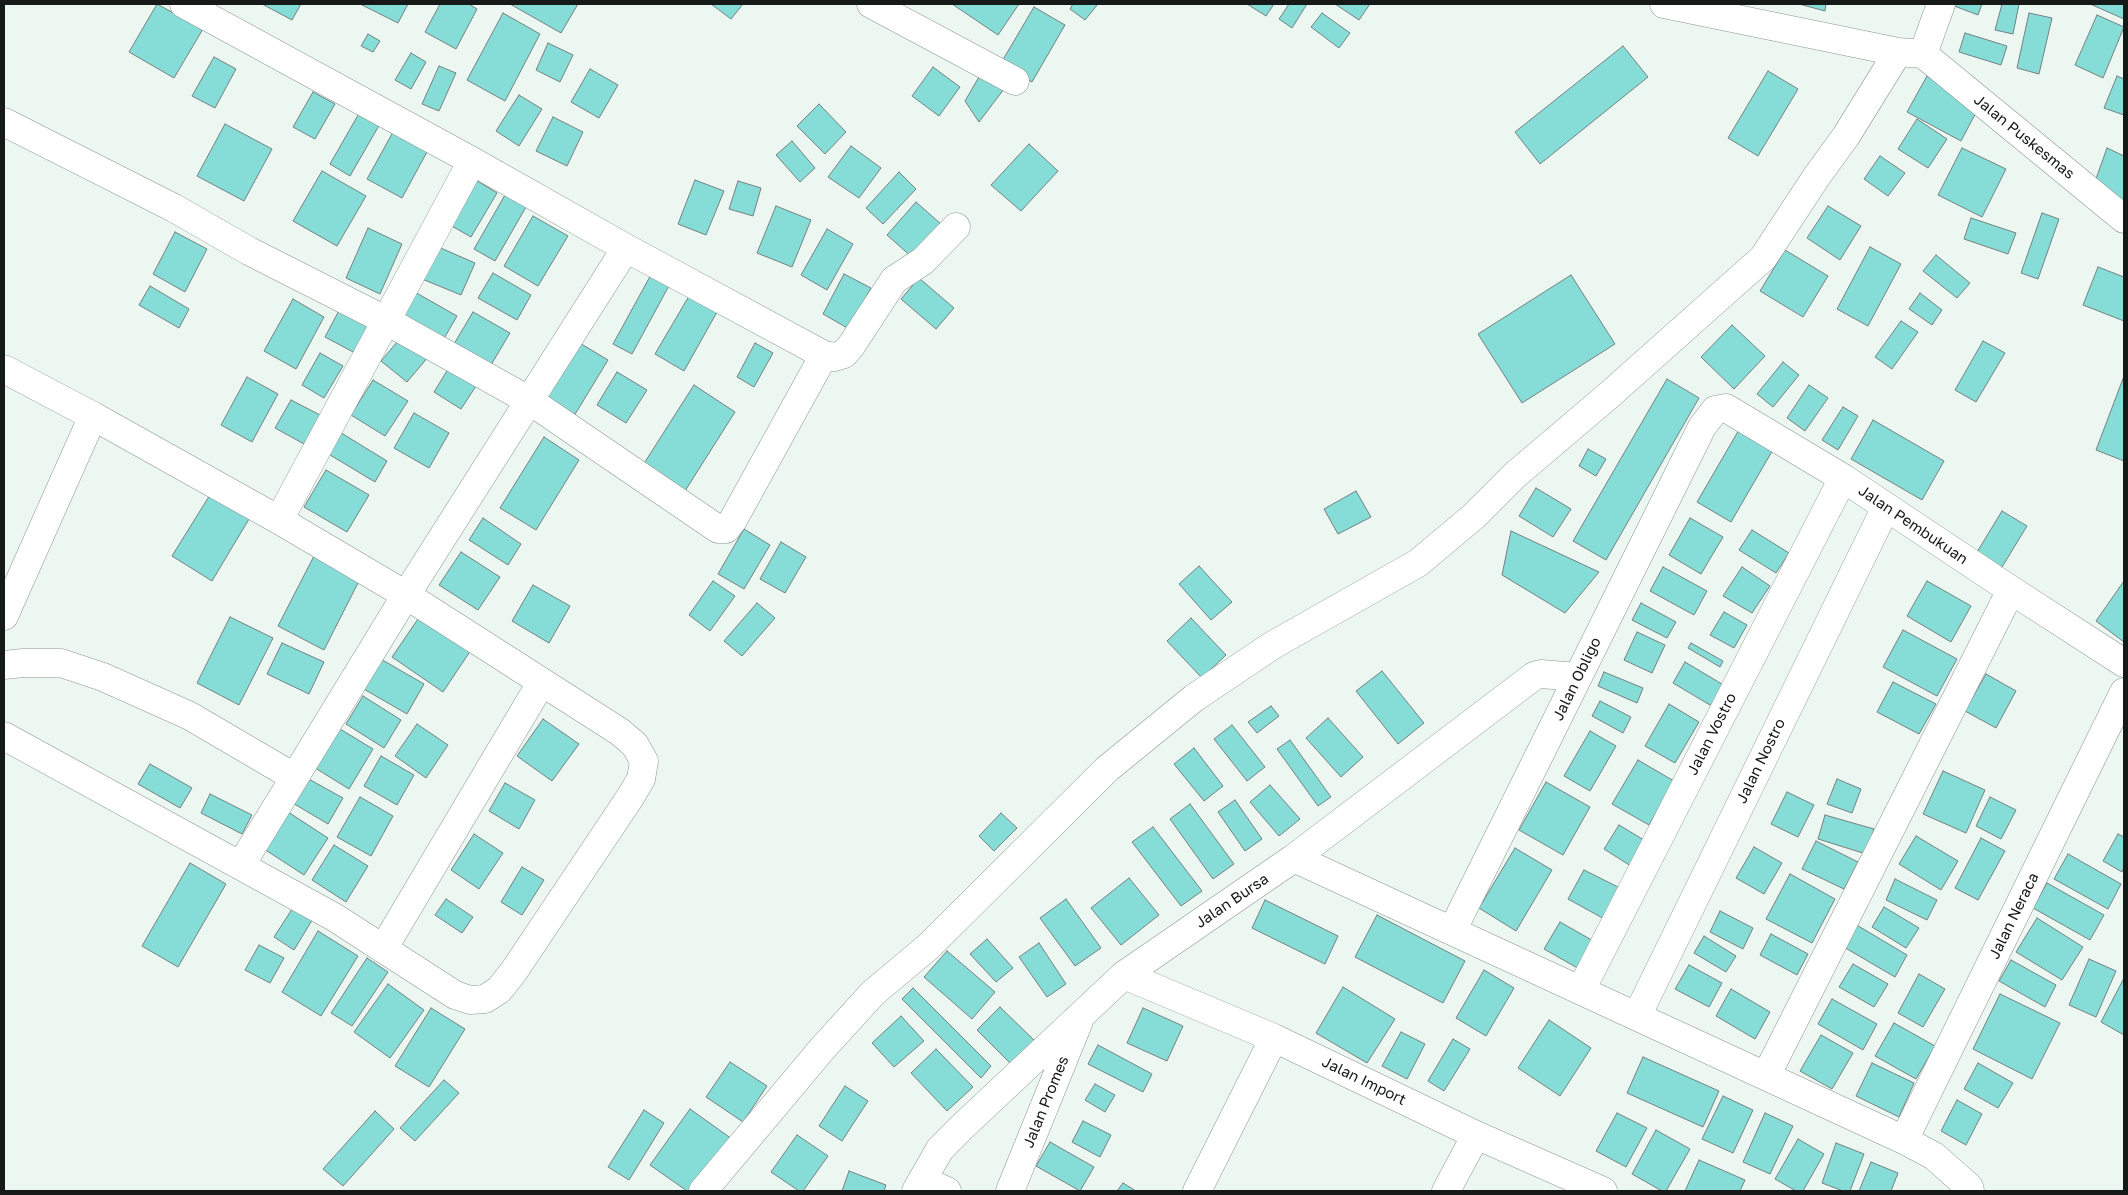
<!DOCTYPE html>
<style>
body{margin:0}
#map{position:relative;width:2128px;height:1195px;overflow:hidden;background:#ecf7f1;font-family:"Golos Text",sans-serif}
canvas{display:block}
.frame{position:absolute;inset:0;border:5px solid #151917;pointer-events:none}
</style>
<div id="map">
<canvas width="2128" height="1195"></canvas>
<div class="frame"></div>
</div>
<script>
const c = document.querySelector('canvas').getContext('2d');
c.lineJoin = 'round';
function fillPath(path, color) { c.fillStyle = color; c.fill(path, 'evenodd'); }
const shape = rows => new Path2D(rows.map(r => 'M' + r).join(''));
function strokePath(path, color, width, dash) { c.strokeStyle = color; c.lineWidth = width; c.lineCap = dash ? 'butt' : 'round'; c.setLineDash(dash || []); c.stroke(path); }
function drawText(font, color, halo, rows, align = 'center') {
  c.font = font + ' "Golos Text",sans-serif'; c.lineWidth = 5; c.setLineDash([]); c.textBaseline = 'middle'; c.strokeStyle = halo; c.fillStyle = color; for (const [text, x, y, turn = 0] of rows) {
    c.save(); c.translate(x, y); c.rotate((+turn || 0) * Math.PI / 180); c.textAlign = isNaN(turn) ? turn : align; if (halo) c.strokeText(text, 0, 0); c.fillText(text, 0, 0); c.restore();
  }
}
const building = shape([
 [157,4,203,29,174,78,129,52,157,4],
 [262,4,301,4,292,20,262,4],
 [360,4,408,4,398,23,360,4],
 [440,4,469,4,477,9,456,49,425,32,440,4],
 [510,4,578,4,561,33,510,4],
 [711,4,743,4,731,19,711,4],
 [952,4,1019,4,998,35,952,4],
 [1073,4,1098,4,1085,20,1070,9,1073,4],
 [1247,4,1274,4,1266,16,1247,4],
 [1289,4,1307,4,1292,28,1279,19,1289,4],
 [1335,4,1370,4,1359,20,1335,4],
 [1799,4,1826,4,1825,11,1799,4],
 [1949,4,1982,4,1978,15,1949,4],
 [2002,4,2019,4,2013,34,1995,30,2002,4],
 [2090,4,2124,4,2124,19,2090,4],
 [1034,7,1065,25,1032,82,1001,63,1034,7],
 [503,13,540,34,505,101,467,80,503,13],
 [1322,13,1350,33,1339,48,1311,27,1322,13],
 [2029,13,2052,18,2039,74,2017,68,2029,13],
 [2097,15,2124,27,2103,78,2075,65,2097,15],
 [1965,33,2007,46,2001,65,1959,52,1965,33],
 [368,34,380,41,373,52,361,46,368,34],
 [548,43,573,55,560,82,536,70,548,43],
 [1623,46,1648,77,1540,164,1515,132,1623,46],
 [411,53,426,62,411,89,395,80,411,53],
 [214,57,236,69,215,108,192,96,214,57],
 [439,66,456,73,439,111,422,104,439,66],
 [933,67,960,87,939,116,912,96,933,67],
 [590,69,618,85,599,118,571,102,590,69],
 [983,70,1004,89,979,122,965,101,983,70],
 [1768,71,1798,89,1758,156,1728,138,1768,71],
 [1927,76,1980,105,1961,141,1907,112,1927,76],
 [2117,76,2124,79,2124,115,2104,108,2117,76],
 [313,92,335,104,315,139,293,127,313,92],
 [519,95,542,109,519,146,496,131,519,95],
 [819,104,846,132,825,154,797,126,819,104],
 [361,110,381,122,350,176,330,164,361,110],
 [553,117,583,132,567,166,536,151,553,117],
 [1917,119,1947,139,1928,168,1898,149,1917,119],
 [225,124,272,149,244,201,197,176,225,124],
 [393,132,428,150,402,198,367,179,393,132],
 [792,141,815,168,800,182,776,155,792,141],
 [1029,144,1058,171,1021,211,991,185,1029,144],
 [851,146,881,168,859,198,828,177,851,146],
 [1962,148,2006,169,1982,217,1938,195,1962,148],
 [2107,148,2124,156,2124,201,2092,190,2107,148],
 [1880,156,1905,173,1888,196,1864,179,1880,156],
 [322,171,366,196,337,246,293,221,322,171],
 [899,172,916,189,883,224,866,208,899,172],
 [476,180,497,193,471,237,450,225,476,180],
 [695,180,724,191,706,235,678,224,695,180],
 [738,181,761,188,753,216,729,209,738,181],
 [505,195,526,207,495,261,474,249,505,195],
 [916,202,942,225,913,258,887,235,916,202],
 [776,206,811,220,792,267,757,253,776,206],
 [1828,206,1861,226,1840,260,1807,238,1828,206],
 [2042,213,2059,219,2038,279,2021,273,2042,213],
 [533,216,568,236,538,286,504,266,533,216],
 [1971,218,2016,233,2008,254,1964,239,1971,218],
 [368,228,402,244,380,294,346,278,368,228],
 [827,229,853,244,827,290,801,275,827,229],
 [175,232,207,249,185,292,153,274,175,232],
 [436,246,475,263,461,295,422,279,436,246],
 [1870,247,1901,264,1868,326,1837,309,1870,247],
 [1785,250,1828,276,1803,317,1760,291,1785,250],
 [1936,255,1970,283,1957,298,1923,271,1936,255],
 [2098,267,2124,277,2124,321,2083,305,2098,267],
 [653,271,671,282,632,354,613,344,653,271],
 [493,273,531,295,517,320,478,298,493,273],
 [844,274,871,288,849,329,823,314,844,274],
 [1571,275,1615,344,1522,403,1478,334,1571,275],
 [919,278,954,308,936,329,901,299,919,278],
 [150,286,189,309,179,328,139,305,150,286],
 [413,291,457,316,442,342,398,316,413,291],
 [1920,293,1942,310,1932,325,1909,309,1920,293],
 [689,296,717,312,684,371,655,354,689,296],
 [293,299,324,317,296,369,264,351,293,299],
 [344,301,375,317,355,353,325,337,344,301],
 [473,312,510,333,488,370,451,349,473,312],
 [1901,321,1918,332,1892,369,1875,357,1901,321],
 [1732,325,1765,356,1734,389,1701,357,1732,325],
 [403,335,429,356,407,382,381,361,403,335],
 [1983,341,2005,353,1976,402,1955,390,1983,341],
 [578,342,608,360,571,421,540,403,578,342],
 [755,343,773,353,754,387,737,377,755,343],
 [320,353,343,366,324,398,302,385,320,353],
 [1783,362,1799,375,1773,407,1757,394,1783,362],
 [450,366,478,383,461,409,434,392,450,366],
 [617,372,647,390,626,423,597,405,617,372],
 [2124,376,2124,461,2096,450,2124,376],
 [247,377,278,394,252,442,221,425,247,377],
 [1667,379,1699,398,1606,560,1573,541,1667,379],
 [373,380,408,401,385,436,351,415,373,380],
 [694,385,735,412,685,491,643,465,694,385],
 [1809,385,1828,398,1805,431,1787,418,1809,385],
 [291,400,320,415,304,444,275,428,291,400],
 [1843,407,1858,416,1838,450,1822,440,1843,407],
 [414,413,449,433,429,468,394,448,414,413],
 [1873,420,1944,461,1922,500,1851,459,1873,420],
 [1740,428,1774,448,1731,522,1697,502,1740,428],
 [338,431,387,461,375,482,325,452,338,431],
 [544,437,579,460,536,530,500,508,544,437],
 [1588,449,1606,459,1596,476,1579,466,1588,449],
 [326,470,369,495,347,532,304,507,326,470],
 [1536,488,1571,509,1553,537,1519,516,1536,488],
 [213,490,252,514,212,581,172,556,213,490],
 [1356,491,1371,517,1338,534,1324,509,1356,491],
 [2002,511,2027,526,2002,567,1977,552,2002,511],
 [483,518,521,544,508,565,469,540,483,518],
 [1690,518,1723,537,1701,574,1669,555,1690,518],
 [744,529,770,545,744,589,718,574,744,529],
 [1752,530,1789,553,1776,573,1739,550,1752,530],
 [1511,531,1599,572,1565,613,1502,575,1511,531],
 [781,542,806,557,785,593,760,579,781,542],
 [461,552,500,577,478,610,439,585,461,552],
 [314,556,360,579,324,650,278,626,314,556],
 [1199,566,1232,602,1211,620,1179,584,1199,566],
 [1663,567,1707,591,1694,615,1650,591,1663,567],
 [1742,567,1770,586,1752,613,1723,596,1742,567],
 [713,581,735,596,710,631,689,615,713,581],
 [1927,581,1971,606,1951,642,1907,616,1927,581],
 [2124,581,2124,642,2096,621,2124,581],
 [533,585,570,606,549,643,512,621,533,585],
 [757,603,775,618,742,656,724,641,757,603],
 [1641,603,1676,622,1667,638,1632,620,1641,603],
 [1724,612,1747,625,1734,648,1710,635,1724,612],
 [420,616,471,650,443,692,392,657,420,616],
 [230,617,273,638,239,705,197,683,230,617],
 [1191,618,1226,655,1202,678,1167,641,1191,618],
 [1903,630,1957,659,1937,696,1883,667,1903,630],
 [1637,632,1665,645,1652,673,1624,660,1637,632],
 [282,643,324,662,309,694,267,674,282,643],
 [1691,643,1723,661,1720,667,1688,648,1691,643],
 [379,658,424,684,407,714,362,688,379,658],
 [1685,662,1727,687,1715,708,1673,683,1685,662],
 [1382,671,1424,723,1398,744,1356,691,1382,671],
 [1604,672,1643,688,1637,703,1598,686,1604,672],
 [1986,674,2016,691,1996,728,1965,711,1986,674],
 [1893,682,1936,704,1919,734,1877,712,1893,682],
 [363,696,401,720,384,748,346,724,363,696],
 [1600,701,1631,717,1623,733,1592,716,1600,701],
 [1669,704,1699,722,1675,763,1645,746,1669,704],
 [1271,706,1279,716,1257,733,1248,722,1271,706],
 [1328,718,1363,757,1341,777,1306,738,1328,718],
 [543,719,579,744,552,781,517,756,543,719],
 [417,724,448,745,426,778,395,756,417,724],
 [1232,725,1265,767,1247,781,1214,739,1232,725],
 [335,726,373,749,349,789,312,766,335,726],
 [1590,731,1616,746,1590,791,1564,776,1590,731],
 [1290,740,1331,797,1318,806,1277,749,1290,740],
 [1194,748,1223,786,1204,801,1174,764,1194,748],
 [381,756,414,775,397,805,364,786,381,756],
 [1638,760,1674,781,1649,825,1612,804,1638,760],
 [150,764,192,788,180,808,138,784,150,764],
 [1943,771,1985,790,1966,833,1923,814,1943,771],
 [305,777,343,798,328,824,291,802,305,777],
 [1837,779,1861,789,1852,813,1827,804,1837,779],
 [1546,782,1590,807,1563,855,1519,830,1546,782],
 [505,783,535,800,519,829,489,811,505,783],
 [1270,785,1300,819,1279,836,1250,802,1270,785],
 [1787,792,1814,805,1798,837,1771,824,1787,792],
 [210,794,252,815,242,834,201,813,210,794],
 [360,797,393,816,371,856,337,837,360,797],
 [1990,797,2016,810,2001,839,1976,826,1990,797],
 [1235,800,1262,839,1245,851,1218,812,1235,800],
 [1190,804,1234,864,1213,879,1170,819,1190,804],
 [288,812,328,838,304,875,264,849,288,812],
 [1001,813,1017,828,994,851,979,836,1001,813],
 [1825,815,1874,829,1866,854,1818,839,1825,815],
 [1619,825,1649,843,1634,868,1604,849,1619,825],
 [1153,827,1202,891,1181,906,1132,842,1153,827],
 [474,834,503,853,479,889,451,870,474,834],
 [2118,834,2124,837,2124,867,2122,872,2103,861,2118,834],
 [1916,836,1958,861,1941,890,1899,864,1916,836],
 [1981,838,2005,851,1978,900,1955,888,1981,838],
 [1816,841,1858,862,1844,889,1802,869,1816,841],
 [334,845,368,866,346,902,312,880,334,845],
 [1754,847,1782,863,1764,894,1736,878,1754,847],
 [1515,848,1552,870,1516,931,1479,908,1515,848],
 [2068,854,2121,884,2108,909,2054,879,2068,854],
 [190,863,226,884,178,967,142,946,190,863],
 [522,867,544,880,522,915,501,902,522,867],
 [1584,870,1624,890,1608,921,1568,899,1584,870],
 [1790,874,1835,899,1812,943,1766,919,1790,874],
 [1129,878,1159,915,1121,945,1091,908,1129,878],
 [1895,879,1937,900,1927,920,1886,900,1895,879],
 [2047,883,2104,915,2090,940,2033,908,2047,883],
 [446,899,473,917,462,933,435,915,446,899],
 [1066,899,1101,948,1075,966,1040,918,1066,899],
 [298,900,317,912,294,950,274,937,298,900],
 [1265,900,1338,936,1325,964,1252,928,1265,900],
 [1884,907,1919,928,1906,948,1872,927,1884,907],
 [1720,911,1753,928,1743,949,1710,932,1720,911],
 [1377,915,1465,961,1443,1003,1355,957,1377,915],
 [2037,918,2083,947,2062,980,2016,952,2037,918],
 [1560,922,1597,943,1581,970,1544,949,1560,922],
 [1855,924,1907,955,1895,977,1842,946,1855,924],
 [318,931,358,956,321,1016,282,992,318,931],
 [1771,934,1808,954,1797,975,1760,955,1771,934],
 [1704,936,1736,956,1726,972,1694,953,1704,936],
 [987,939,1013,968,996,982,970,954,987,939],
 [1039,943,1066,984,1047,997,1019,957,1039,943],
 [259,945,284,958,270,983,245,970,259,945],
 [947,951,995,992,972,1019,924,977,947,951],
 [367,958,388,972,352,1026,331,1013,367,958],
 [2089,959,2116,971,2096,1017,2069,1005,2089,959],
 [2011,960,2056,985,2045,1007,1999,981,2011,960],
 [1853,964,1888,984,1874,1007,1839,987,1853,964],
 [1689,965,1722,983,1709,1007,1675,989,1689,965],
 [1484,970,1514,988,1486,1036,1456,1018,1484,970],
 [1919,974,1945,989,1923,1027,1898,1013,1919,974],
 [2124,978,2124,1035,2101,1022,2124,978],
 [388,984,424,1010,390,1058,354,1032,388,984],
 [1343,987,1395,1019,1367,1063,1316,1033,1343,987],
 [913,988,991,1066,981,1078,902,999,913,988],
 [1731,989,1770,1012,1755,1039,1716,1016,1731,989],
 [2000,994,2060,1023,2032,1079,1973,1049,2000,994],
 [1832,999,1877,1024,1863,1050,1818,1024,1832,999],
 [1000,1007,1035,1041,1012,1065,977,1030,1000,1007],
 [431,1008,465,1029,429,1087,395,1066,431,1008],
 [1143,1008,1183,1026,1167,1061,1127,1043,1143,1008],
 [901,1016,924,1041,894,1067,872,1043,901,1016],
 [1549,1020,1591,1048,1560,1096,1518,1068,1549,1020],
 [1894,1023,1935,1046,1916,1079,1875,1056,1894,1023],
 [1401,1032,1425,1044,1407,1079,1382,1066,1401,1032],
 [1821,1035,1853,1053,1832,1089,1800,1071,1821,1035],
 [1453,1039,1470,1049,1444,1091,1428,1081,1453,1039],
 [1098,1045,1152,1074,1143,1092,1088,1064,1098,1045],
 [936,1049,973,1087,947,1111,911,1073,936,1049],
 [1643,1057,1719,1091,1703,1127,1627,1093,1643,1057],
 [730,1062,767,1086,743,1122,706,1097,730,1062],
 [1872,1063,1914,1083,1899,1117,1856,1096,1872,1063],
 [1978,1063,2013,1083,1998,1108,1964,1089,1978,1063],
 [444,1080,459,1093,415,1141,400,1128,444,1080],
 [1095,1084,1115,1095,1105,1112,1085,1100,1095,1084],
 [845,1086,868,1101,842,1141,819,1126,845,1086],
 [1723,1096,1753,1110,1733,1153,1702,1139,1723,1096],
 [1957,1100,1982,1114,1966,1145,1941,1131,1957,1100],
 [690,1109,732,1139,695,1191,687,1191,650,1165,690,1109],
 [644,1110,664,1123,629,1180,608,1167,644,1110],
 [375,1111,394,1129,343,1186,323,1169,375,1111],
 [1617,1113,1647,1128,1626,1167,1596,1151,1617,1113],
 [1765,1113,1793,1126,1770,1174,1743,1162,1765,1113],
 [1083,1121,1111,1135,1100,1157,1072,1142,1083,1121],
 [1656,1130,1690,1149,1666,1191,1662,1191,1632,1174,1656,1130],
 [797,1135,828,1156,803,1191,799,1191,771,1172,797,1135],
 [1798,1139,1824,1154,1803,1191,1796,1191,1775,1179,1798,1139],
 [1050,1142,1094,1167,1080,1191,1036,1166,1050,1142],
 [1836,1143,1864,1154,1850,1191,1843,1191,1822,1183,1836,1143],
 [1699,1160,1745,1180,1740,1191,1685,1191,1699,1160],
 [1871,1162,1898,1173,1891,1191,1859,1191,1871,1162],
 [849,1171,886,1185,884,1191,842,1191,849,1171],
 [1123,1183,1136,1191,1117,1191,1123,1183]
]);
fillPath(building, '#86dcd6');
strokePath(building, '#748180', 1);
const street = shape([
 [184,4,472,161,626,248,824,355,834,357,844,354,851,346,894,280,923,261,956,227],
 [871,4,1015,81],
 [1664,4,1898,52,1923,54],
 [1923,54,2124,219],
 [1923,54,1941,4],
 [4,122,174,208,249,251,387,321,530,401,718,529,726,529,733,520,824,355],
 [4,369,93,416,279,520,406,595,620,732,635,745,644,761,641,779,631,796,514,971,499,990,485,999,470,1000,455,995,334,917,4,736],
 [279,520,472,161],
 [4,616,93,416],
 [4,665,23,663,61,663,103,677,190,716,294,777],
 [1294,858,1904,1140,1934,1156,1969,1187,1970,1191],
 [241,865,406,595,626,248],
 [1452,931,1702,427,1715,410,1726,408,1843,478,2011,590,2124,663],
 [383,949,541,683],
 [1124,975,1274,1038,1476,1135,1603,1191],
 [1581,990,1843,478],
 [1637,1016,1886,507],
 [1766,1076,2011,590],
 [1904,1140,2124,692],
 [922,1180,947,1191],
 [703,1191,822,1049,873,993,929,946,1107,769,1194,698,1273,645,1418,563,1474,516,1515,475,1608,396,1763,258,1817,176,1846,136,1898,52],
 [916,1191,940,1149,963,1126,1124,975,1294,858,1534,676,1541,674,1577,677],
 [1010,1191,1079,1021],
 [1197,1191,1274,1038],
 [1446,1191,1476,1135]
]);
strokePath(street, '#8b9690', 29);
strokePath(street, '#fff', 28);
drawText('15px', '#151917', '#fff', [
 ["Jalan Puskesmas",2024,137,39],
 ["Jalan Pembukuan",1913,525,34],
 ["Jalan Obligo",1577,679,-64],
 ["Jalan Vostro",1712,734,-63],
 ["Jalan Nostro",1761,761,-64],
 ["Jalan Bursa",1232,901,-34],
 ["Jalan Neraca",2014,916,-64],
 ["Jalan Import",1364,1081,26],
 ["Jalan Promes",1046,1102,-68]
]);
</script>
